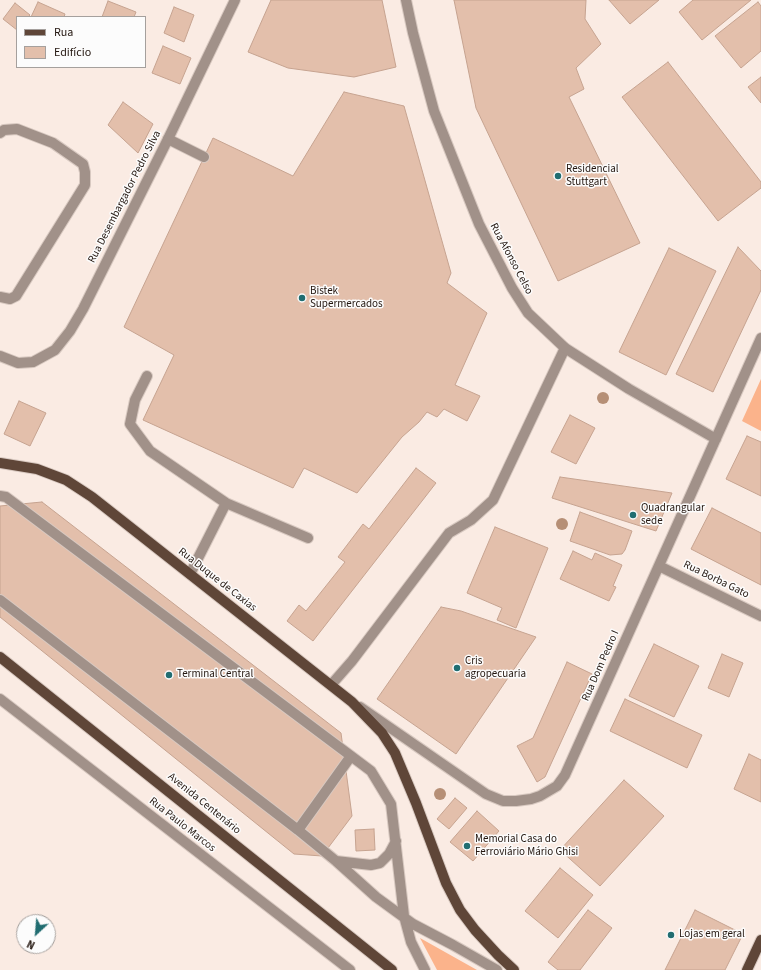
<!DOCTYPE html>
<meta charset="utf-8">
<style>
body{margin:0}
#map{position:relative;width:761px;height:970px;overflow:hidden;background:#faebe3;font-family:"Source Sans 3",sans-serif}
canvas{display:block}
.legend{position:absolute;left:16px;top:16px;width:130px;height:52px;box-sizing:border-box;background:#fcfcfc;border:1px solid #a5a09d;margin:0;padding:5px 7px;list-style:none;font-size:12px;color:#23160f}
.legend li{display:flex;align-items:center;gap:8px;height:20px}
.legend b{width:20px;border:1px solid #a5a09d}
.north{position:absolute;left:16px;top:914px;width:40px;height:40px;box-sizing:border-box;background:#fcfcfc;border:1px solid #a5a09d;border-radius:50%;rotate:206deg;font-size:11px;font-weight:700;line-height:16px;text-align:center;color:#23160f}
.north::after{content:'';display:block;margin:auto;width:14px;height:18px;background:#216d71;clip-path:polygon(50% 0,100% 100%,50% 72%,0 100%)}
</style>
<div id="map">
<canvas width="761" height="970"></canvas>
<ul class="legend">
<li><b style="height:5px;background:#5f4638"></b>Rua</li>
<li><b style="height:11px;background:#e3bfab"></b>Edifício</li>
</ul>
<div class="north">N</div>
</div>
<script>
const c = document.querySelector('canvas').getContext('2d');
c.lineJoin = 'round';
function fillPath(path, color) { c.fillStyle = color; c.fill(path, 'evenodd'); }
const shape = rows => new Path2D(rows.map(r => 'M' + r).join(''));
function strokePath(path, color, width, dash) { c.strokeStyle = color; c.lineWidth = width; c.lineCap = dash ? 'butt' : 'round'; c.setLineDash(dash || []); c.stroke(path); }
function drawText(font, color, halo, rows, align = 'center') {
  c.font = font + ' "Source Sans 3",sans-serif'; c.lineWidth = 3; c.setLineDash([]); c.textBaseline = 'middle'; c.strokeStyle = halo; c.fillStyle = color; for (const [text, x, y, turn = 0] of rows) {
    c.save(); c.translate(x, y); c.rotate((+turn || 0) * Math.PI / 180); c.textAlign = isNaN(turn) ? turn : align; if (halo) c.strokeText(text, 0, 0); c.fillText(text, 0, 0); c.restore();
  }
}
fillPath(shape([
 [761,379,761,431,742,421],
 [420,938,477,970,437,970]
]), '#fbb38b');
const building = shape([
 [271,0,382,0,396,67,354,77,288,68,248,52,271,0],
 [454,0,586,0,585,19,601,44,576,68,584,89,569,97,640,243,558,281,476,108,454,0],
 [609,0,659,0,630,24,609,0],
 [693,0,751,0,702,40,679,12,693,0],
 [108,1,136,12,134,17,102,17,108,1],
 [38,2,65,14,64,17,31,17,38,2],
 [758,2,761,6,761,51,741,68,715,36,758,2],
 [15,3,30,15,28,17,17,17,17,30,3,19,15,3],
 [174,7,194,15,184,42,164,33,174,7],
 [163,46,191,58,180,84,152,73,163,46],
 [668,62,761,182,761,188,718,221,622,97,668,62],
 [761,77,761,103,748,87,761,77],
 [344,92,404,106,451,273,447,283,487,313,455,385,480,396,467,421,444,409,437,417,427,412,419,422,402,437,357,493,304,468,293,488,143,420,174,355,124,327,213,138,293,176,344,92],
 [123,102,153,124,138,153,108,125,123,102],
 [738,247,761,271,761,290,713,392,676,374,738,247],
 [669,248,716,271,666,375,619,352,669,248],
 [19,401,46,413,30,446,4,434,19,401],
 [570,415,595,428,576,464,551,452,570,415],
 [747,436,761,442,761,496,726,479,747,436],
 [416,468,436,483,313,641,287,621,299,605,306,611,345,562,338,557,363,524,369,529,416,468],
 [560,477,672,493,656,531,552,498,560,477],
 [42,502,341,733,352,816,322,856,294,854,0,617,0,506,42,502],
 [712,508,761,533,761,585,691,549,712,508],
 [580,512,632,531,625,550,622,554,610,555,570,541,580,512],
 [495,527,548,548,516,628,497,620,502,608,467,593,495,527],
 [573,551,592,560,595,553,622,565,613,586,616,587,609,601,560,579,573,551],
 [441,607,461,611,536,637,456,754,377,699,441,607],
 [654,644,699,666,674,717,629,696,654,644],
 [722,654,743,663,729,697,708,688,722,654],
 [567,662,592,674,545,777,537,782,517,746,533,738,567,662],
 [625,699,702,735,687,768,610,731,625,699],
 [749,754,761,760,761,802,734,789,749,754],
 [624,780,664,816,600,886,560,850,624,780],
 [455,798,467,808,449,829,437,819,455,798],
 [477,811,499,831,473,861,450,842,477,811],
 [374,829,375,850,356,851,355,830,374,829],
 [560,868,593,895,558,938,525,911,560,868],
 [588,910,612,928,580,970,558,970,548,962,588,910],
 [695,910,743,934,725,970,665,970,695,910]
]);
fillPath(building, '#e3bfab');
strokePath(building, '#c6a390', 1);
const service = shape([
 [0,133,4,130,17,129,53,143,83,164,85,172,85,185,16,296,10,299,0,297],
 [168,139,204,157],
 [147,376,135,400,130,424,150,451,226,503,308,538],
 [0,496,6,497,371,771,391,804,404,916,411,942,425,970],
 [190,574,226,503],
 [0,600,298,830,336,861,376,897,413,924,453,945,497,970],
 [331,685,352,661,449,533,471,520,493,500,565,348],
 [298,830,351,756],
 [336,861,371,865,380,863,389,854,396,841]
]);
const pedestrian = shape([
 [0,699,350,970]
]);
const tertiary = shape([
 [406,0,413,33,434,111,479,224,512,288,528,313,565,348,590,364,629,389,716,439],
 [0,356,18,363,33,362,55,350,70,331,83,309,168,139,235,0],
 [659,566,761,616],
 [360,707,486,794,503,801,516,801,531,799,540,796,557,786,565,775,761,338]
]);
const primary = shape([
 [0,463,37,469,66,480,92,497,352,702,382,733,395,753,416,803,446,883,460,910,475,930,498,955,514,970],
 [0,657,392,970],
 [747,970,761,940]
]);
strokePath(service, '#d8c9c1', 12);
strokePath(pedestrian, '#d8c9c1', 12);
strokePath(tertiary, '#d8c9c1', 12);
strokePath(primary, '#d8c9c1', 12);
strokePath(service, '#a19189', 10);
strokePath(pedestrian, '#a19189', 10);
strokePath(tertiary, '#a19189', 10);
strokePath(primary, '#5f4638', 10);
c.fillStyle = '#b68f76';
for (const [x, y] of [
 [603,398],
 [562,524],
 [440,794]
]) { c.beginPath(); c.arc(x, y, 6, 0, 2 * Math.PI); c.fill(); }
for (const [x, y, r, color] of [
 [558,176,4,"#216d71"],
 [302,298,4,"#216d71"],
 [633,515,4,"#216d71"],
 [457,668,4,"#216d71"],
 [169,675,4,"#216d71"],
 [467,846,4,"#216d71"],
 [671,935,4,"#216d71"]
]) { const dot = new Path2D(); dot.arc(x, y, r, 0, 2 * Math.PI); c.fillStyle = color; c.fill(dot); strokePath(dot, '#fcfcfc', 1.5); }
drawText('11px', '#23160f', '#fcfcfc', [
 ["Residencial",566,170],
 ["Stuttgart",566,183],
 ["Bistek",310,292],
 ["Supermercados",310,305],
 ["Quadrangular",641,509],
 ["sede",641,522],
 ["Cris",465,662],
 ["agropecuaria",465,675],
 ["Terminal Central",177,675],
 ["Memorial Casa do",475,840],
 ["Ferroviário Mário Ghisi",475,853],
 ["Lojas em geral",679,935]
], 'left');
drawText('11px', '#23160f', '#fcfcfc', [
 ["Rua Desembargador Pedro Silva",125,197,-63],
 ["Rua Afonso Celso",511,259,62],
 ["Rua Duque de Caxias",217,580,38],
 ["Rua Borba Gato",716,580,26],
 ["Rua Dom Pedro I",601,666,-66],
 ["Avenida Centenário",204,804,39],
 ["Rua Paulo Marcos",182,825,38]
]);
</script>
